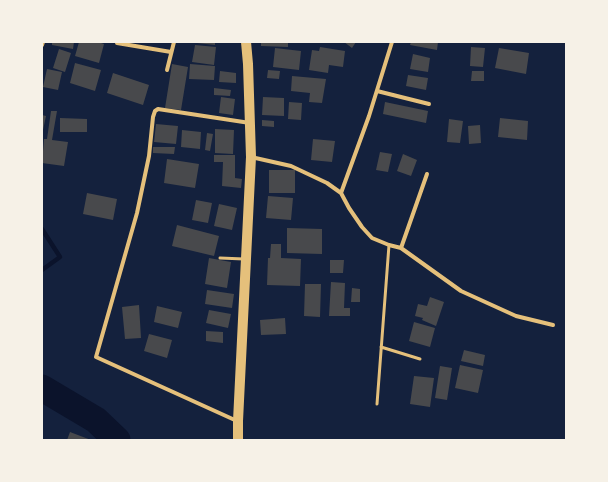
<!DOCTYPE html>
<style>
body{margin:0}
#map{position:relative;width:608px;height:482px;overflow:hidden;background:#14213d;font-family:Ubuntu,sans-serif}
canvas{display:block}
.frame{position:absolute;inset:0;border:43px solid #f6f1e7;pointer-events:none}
</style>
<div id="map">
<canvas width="608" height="482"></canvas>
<div class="frame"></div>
</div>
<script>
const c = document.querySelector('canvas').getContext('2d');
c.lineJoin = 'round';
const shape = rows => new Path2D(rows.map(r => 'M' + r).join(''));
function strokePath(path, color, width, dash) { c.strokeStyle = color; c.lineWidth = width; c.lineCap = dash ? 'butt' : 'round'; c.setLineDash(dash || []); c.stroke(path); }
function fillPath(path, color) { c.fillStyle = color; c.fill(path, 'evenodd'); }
strokePath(shape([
 [42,229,60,257,42,270]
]), '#0b132b', 4.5);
strokePath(shape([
 [42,388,96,420,117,440]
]), '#0b132b', 27);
fillPath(shape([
 [52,42,74,42,73,49,52,45],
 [79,42,98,42,104,44,99,63,75,56],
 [197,42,215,42,215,45,197,43],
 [261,42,288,42,288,47,261,46],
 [344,42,356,42,352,48],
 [411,42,438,42,437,50,410,45],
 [195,45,216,47,214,65,192,62],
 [320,47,345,51,343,67,329,65,328,73,309,70,312,50,319,51],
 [471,47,485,48,483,67,470,66],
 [275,48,301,51,299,70,273,67],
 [499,48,529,53,526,74,495,68],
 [59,49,71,53,65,72,53,68],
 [413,54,430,58,428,72,410,69],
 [75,63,101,70,95,91,70,83],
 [172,64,188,67,181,110,165,108],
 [190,64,215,66,214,80,189,79],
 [47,69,62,72,58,90,43,87],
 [268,70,280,71,279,79,267,78],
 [220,71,236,73,236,83,219,82],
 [472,71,484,71,484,81,471,81],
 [113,73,149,85,143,105,107,93],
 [408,75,428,78,426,90,406,86],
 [292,76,326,79,322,103,309,102,310,93,291,91],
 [214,88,231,90,230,96,214,95],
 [221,97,235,99,233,115,219,113],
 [263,97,284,98,284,116,262,115],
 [289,102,302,103,301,120,288,119],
 [385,102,428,111,426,123,383,114],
 [51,111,57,111,52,140,68,142,64,166,42,163,44,139,47,139],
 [42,115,46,116,43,130,42,130],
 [60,118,87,119,87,132,60,132],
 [500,118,528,121,527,140,498,137],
 [449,119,463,121,460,143,447,142],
 [262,120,274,121,274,127,262,126],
 [156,124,178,126,176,144,154,142],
 [480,125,481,143,469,144,468,126],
 [215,129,234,130,233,154,215,153],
 [182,130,201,132,200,149,181,147],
 [207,133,213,134,210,151,205,150],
 [313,139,335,141,332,162,311,160],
 [153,147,175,147,174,154,153,153],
 [380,152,392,154,388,172,376,170],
 [403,154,417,160,411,176,397,171],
 [214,155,235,155,235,178,242,179,241,188,222,186,223,162,214,162],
 [167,159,199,164,195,188,164,183],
 [269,170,295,170,295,193,269,193],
 [87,193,117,199,113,220,83,214],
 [268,196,293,198,291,220,266,218],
 [196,200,212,203,208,223,192,220],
 [219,204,237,208,232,230,214,226],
 [177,225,219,236,214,256,172,246],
 [287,228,322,229,322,254,287,253],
 [271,244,281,244,281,258,301,259,300,286,267,285,268,258,270,258],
 [209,258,231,262,227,288,205,284],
 [330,260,344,260,343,273,330,273],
 [331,282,345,283,344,308,350,308,350,316,329,316],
 [305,284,321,284,320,317,304,316],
 [352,288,360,289,360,302,351,302],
 [207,290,234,294,232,308,205,304],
 [430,297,444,302,436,326,422,320,423,318,415,316,418,304,427,306],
 [139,305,141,338,125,339,122,307],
 [157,306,182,312,178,328,154,322],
 [209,310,231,314,228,328,206,323],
 [285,318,286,334,261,335,260,320],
 [414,322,435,328,430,347,409,341],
 [206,331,223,332,223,343,206,341],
 [149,334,172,340,167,358,144,351],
 [464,350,485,355,483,366,461,361],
 [460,365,483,370,478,393,455,388],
 [440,366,452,368,447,400,435,398],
 [414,376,434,378,430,407,410,404],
 [70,432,91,440,67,440]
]), '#48494c');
strokePath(shape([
 [220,258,244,259],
 [381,347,420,359],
 [377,404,389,245]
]), '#e5c07b', 3);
strokePath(shape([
 [117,43,171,52],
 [42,45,43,42],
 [167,70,174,42],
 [377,91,429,104],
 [251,157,291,166,327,183,341,193,349,208,362,227,372,238,389,245,401,248,461,291,516,316,553,325],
 [341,193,369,116,392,42],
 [401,248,427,174],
 [237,421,96,357,137,213,149,156,153,117,155,111,158,109,250,123]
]), '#e5c07b', 4);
strokePath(shape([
 [238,440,238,421,251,157,248,64,246,42]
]), '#e5c07b', 10);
</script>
